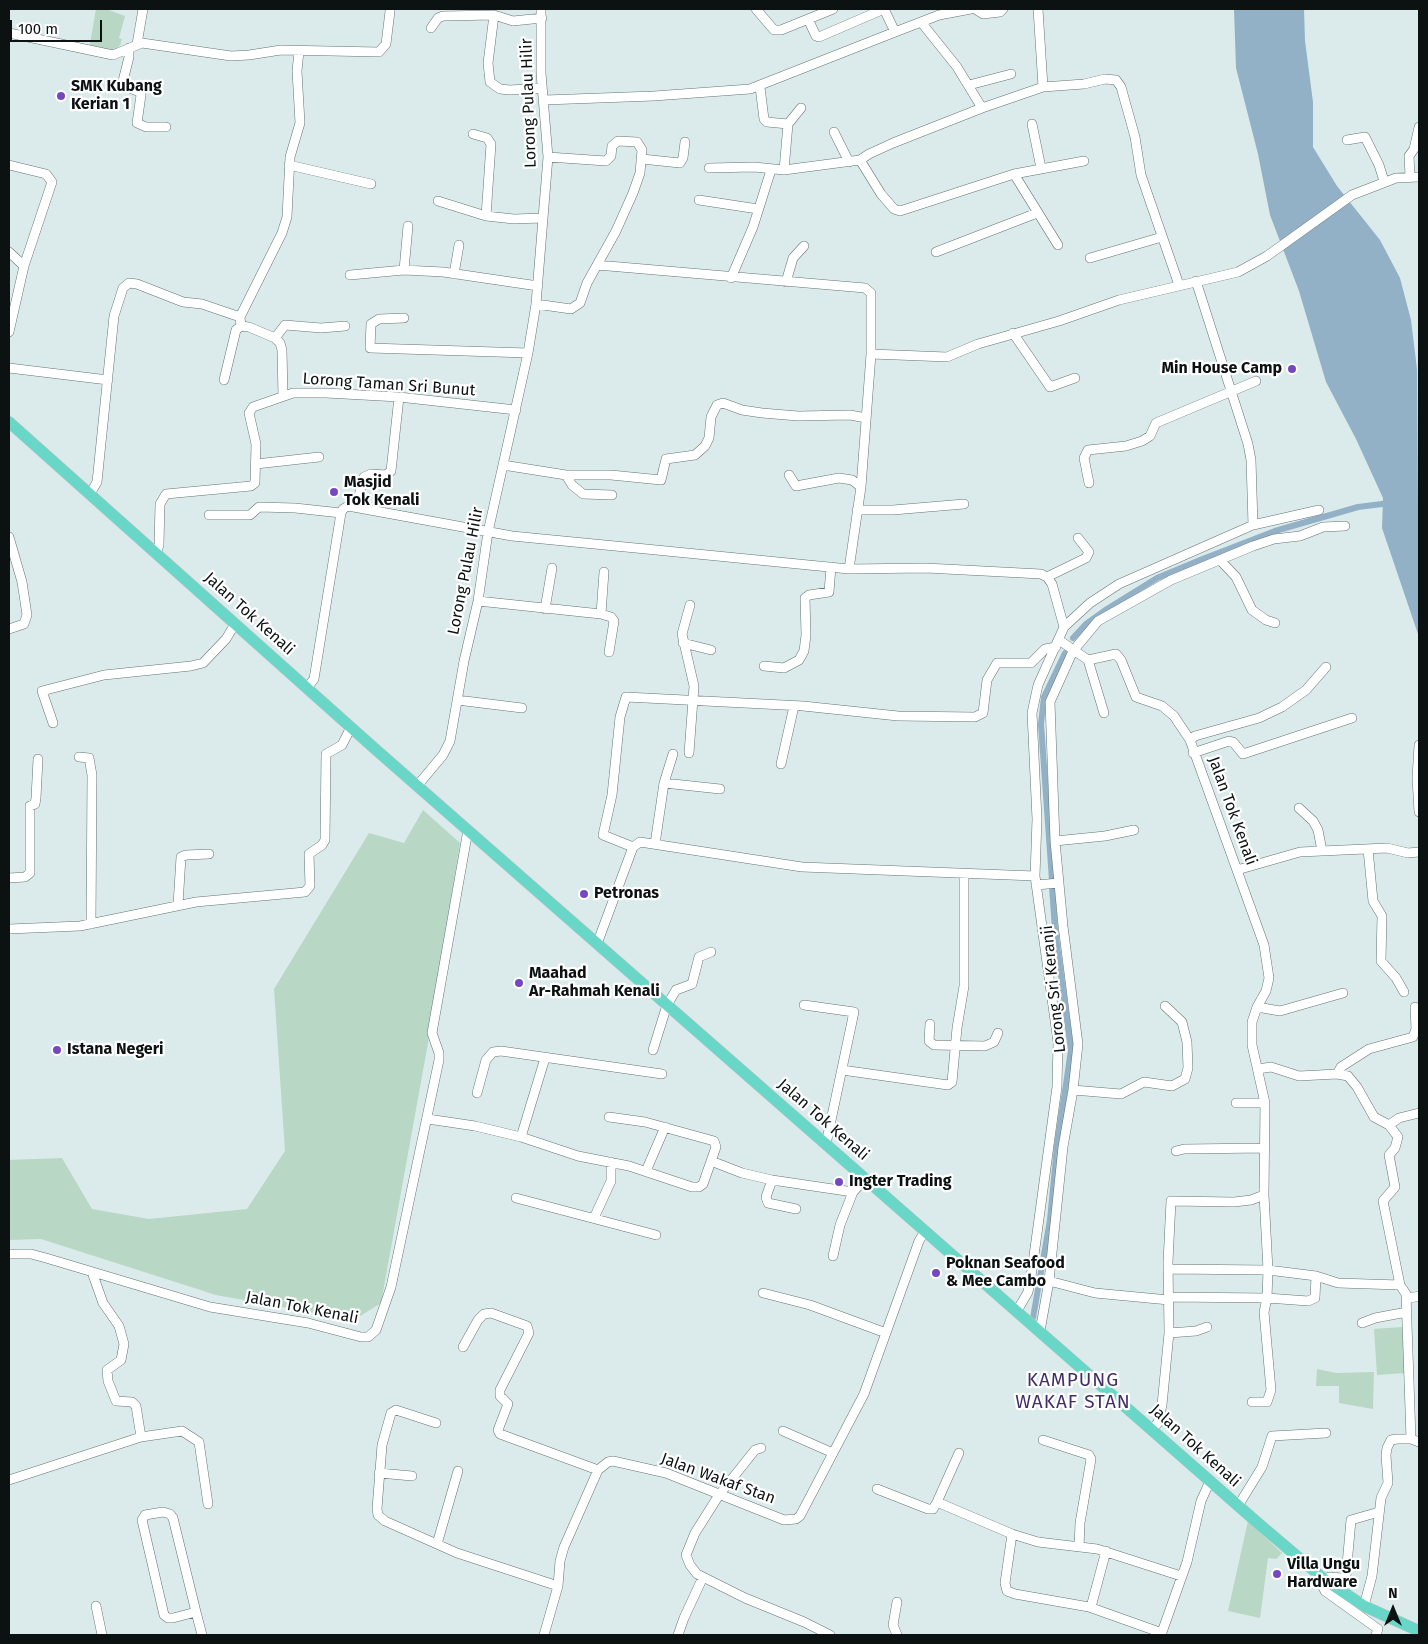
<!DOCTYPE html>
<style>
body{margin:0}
#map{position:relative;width:1428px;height:1644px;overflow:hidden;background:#dbebeb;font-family:"Fira Sans",sans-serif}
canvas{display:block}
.frame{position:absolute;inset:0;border:10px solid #0c1212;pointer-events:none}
.north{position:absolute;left:1368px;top:1584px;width:50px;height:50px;-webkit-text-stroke:4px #fff;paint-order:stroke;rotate:0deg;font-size:14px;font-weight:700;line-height:20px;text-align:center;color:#0c1212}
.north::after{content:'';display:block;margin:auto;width:18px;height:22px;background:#0c1212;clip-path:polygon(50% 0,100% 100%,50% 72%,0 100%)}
.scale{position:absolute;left:10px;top:20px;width:92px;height:22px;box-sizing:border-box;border:2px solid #0c1212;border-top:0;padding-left:6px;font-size:15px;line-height:18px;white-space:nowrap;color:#0c1212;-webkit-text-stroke:4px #fff;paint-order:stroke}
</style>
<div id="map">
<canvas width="1428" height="1644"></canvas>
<div class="frame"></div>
<div class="north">N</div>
<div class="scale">100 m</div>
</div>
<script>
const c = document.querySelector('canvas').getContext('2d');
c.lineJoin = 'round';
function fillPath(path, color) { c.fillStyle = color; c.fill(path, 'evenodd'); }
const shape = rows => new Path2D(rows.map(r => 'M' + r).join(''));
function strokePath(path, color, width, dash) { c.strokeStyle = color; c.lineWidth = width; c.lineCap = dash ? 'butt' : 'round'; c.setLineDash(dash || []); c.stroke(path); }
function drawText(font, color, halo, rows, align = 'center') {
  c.font = font + ' "Fira Sans",sans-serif'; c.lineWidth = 4.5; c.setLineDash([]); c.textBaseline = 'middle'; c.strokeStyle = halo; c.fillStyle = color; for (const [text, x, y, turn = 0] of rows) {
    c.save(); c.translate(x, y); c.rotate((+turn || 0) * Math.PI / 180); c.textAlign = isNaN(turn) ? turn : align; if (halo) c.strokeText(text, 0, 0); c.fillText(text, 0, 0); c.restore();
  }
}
fillPath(shape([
 [96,9,106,9,125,16,119,38,122,39,120,45,112,54,89,50],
 [423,810,460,843,428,1043,381,1303,354,1320,216,1295,41,1239,9,1240,9,1160,62,1158,92,1209,149,1219,247,1209,285,1151,274,989,369,833,404,843],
 [1402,1327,1405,1373,1377,1375,1374,1329],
 [1317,1369,1336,1373,1374,1372,1373,1409,1339,1403,1339,1386,1316,1386],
 [1248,1521,1282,1553,1276,1559,1268,1558,1260,1618,1228,1611]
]), '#b8d7c4');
fillPath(shape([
 [1234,9,1304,9,1305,41,1313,102,1313,147,1337,186,1380,240,1400,278,1411,320,1417,369,1419,637,1382,528,1383,498,1356,439,1326,382,1299,291,1270,215,1258,154,1236,68]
]), '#92b1c6');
strokePath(shape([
 [1073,638,1086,624,1107,609,1157,578,1200,560,1275,531,1358,507,1390,503],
 [1052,880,1041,724,1044,697,1065,653],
 [1033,1318,1050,1220,1057,1146,1071,1050,1055,930,1052,886]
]), '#92b1c6', 6);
const minor = shape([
 [756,9,774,30,781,30,833,9],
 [884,9,895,32,921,22,957,67,982,108],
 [975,9,983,14,1000,12,1003,9],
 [494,15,488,63,490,82,500,89,510,90,542,88],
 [808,19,816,36,819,37,884,9],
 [921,22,939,15,971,9],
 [431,28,438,18,443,16,494,15,513,21,542,18],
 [9,33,113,55,142,43,231,56,249,55,281,50,379,52,386,44,390,11],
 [137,44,143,9],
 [129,48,129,57,122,85,140,92,141,95,137,123,146,127,166,127],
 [969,85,1011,74],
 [760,87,764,119,767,122,788,124,801,108],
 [1043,87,1084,84,1105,79,1116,80,1121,87,1135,137,1141,175,1179,285],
 [545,100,654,96,750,89,895,32],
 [1032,124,1041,168],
 [834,132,849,162],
 [473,134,487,138,491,144,486,216],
 [1347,140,1365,137,1379,165,1384,181],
 [642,159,680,163,683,158,685,142],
 [860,160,881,194,894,209,900,211,1014,174,1084,161],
 [9,165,46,174,52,182,24,266,9,332],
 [289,165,371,184],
 [709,168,754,167,784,170,860,160,869,154,893,143,982,108,1043,87,1038,9],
 [784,170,788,124],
 [1014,174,1058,245],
 [1410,176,1409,156,1414,149,1419,127],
 [699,200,758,209],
 [438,201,486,216,514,219,542,218],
 [9,252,24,266],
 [936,252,1037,213],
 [1090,258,1162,237],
 [597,265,865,288,871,293,871,354,947,357,978,344,1059,321,1119,300,1238,272,1267,256,1352,195,1396,178,1419,177],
 [404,270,408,226],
 [454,274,459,245],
 [350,275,404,270,443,272,538,286],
 [731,278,753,227,771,170],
 [1196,281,1248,444,1251,460,1253,525],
 [786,282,793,258,804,246],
 [536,304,571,309,580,303,587,283,616,231,633,193,640,173,642,150,637,142,618,141,612,146,611,156,606,161,548,157],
 [404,318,379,319,371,324,370,348,528,353],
 [241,326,240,317,282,233,287,217,290,157,300,123,297,71,299,51],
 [1013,333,1050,387,1075,378],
 [275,338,285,325,321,328,345,326],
 [9,368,108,380],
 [224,380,236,330,241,326,249,327,275,338,280,343,282,350,283,396],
 [256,464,319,457],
 [503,465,566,475,572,485,583,494,612,495],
 [566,475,611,475,661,480,666,459,695,455,705,446,709,438,711,417,717,405,723,403,742,410,762,413,798,416,850,415,866,418],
 [789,475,796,486,839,478,852,480,861,487],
 [1089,483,1084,458,1088,450,1126,446,1142,441,1150,436,1156,423,1256,381],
 [90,494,97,482,114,316,123,288,129,283,137,284,183,302,202,304,240,317],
 [356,507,364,477,371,474,386,475,391,471,399,397],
 [857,510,893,510,964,504],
 [209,515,250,515,259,507,295,508,341,513],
 [9,537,22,582,27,615,24,624,9,629],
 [156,554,159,545,160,504,166,494,251,486,255,483,256,444,249,413,253,407,293,393,326,393,399,397,516,410],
 [1220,560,1236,577,1252,610,1266,620,1275,623],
 [849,569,861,487,871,354],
 [1047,577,1086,558,1089,552,1078,538],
 [478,601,601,614,604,572],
 [545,609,552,568],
 [601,614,611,617,614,621,609,652],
 [1059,640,1088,660,1116,654,1121,660,1136,697,1162,706,1174,716,1190,740,1264,945,1269,978,1266,991,1257,1007,1252,1022,1252,1045,1265,1103,1264,1195,1268,1270,1267,1298,1264,1312,1271,1390,1267,1402,1252,1402],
 [683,643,711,650],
 [1088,660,1104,713],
 [764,666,784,668,799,660,804,651,806,635,805,598,809,595,829,592,831,567],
 [307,688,314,679,341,513,343,509,348,506,512,536,646,549,849,569,926,568,1041,574,1047,577,1052,584,1064,627],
 [457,700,522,708],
 [53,723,42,691,104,675,191,666,203,663,226,639,235,624],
 [1190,740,1195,736,1259,718,1282,707,1306,690,1326,667],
 [1419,745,1417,778,1419,812],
 [689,753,694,686,682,634,690,605],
 [1193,753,1229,741,1233,742,1243,754,1352,718],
 [79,757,89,758,92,775,91,924],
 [781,764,794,706],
 [664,783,720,789],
 [417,786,443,755,450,741,464,661,478,601,488,532,528,353,536,304,548,157,541,73,541,9],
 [1299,808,1313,821,1318,830,1322,851],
 [1055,841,1050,702,1073,651,1098,621,1171,580,1253,546,1274,539,1300,536,1323,527,1345,526],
 [655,844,664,783,673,754],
 [633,847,603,835,612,795,620,717,626,697,803,706,898,716,975,717,983,713,987,680,997,663,1031,663,1045,649,1056,647],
 [1368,849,1373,901,1382,916,1381,961,1396,978,1404,992],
 [1237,870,1300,852,1387,848,1408,853,1419,852],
 [9,878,25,877,30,873,30,806,35,804,36,798,38,759],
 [1036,885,1059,883],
 [178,905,181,857,186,855,209,854],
 [9,929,80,926,196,902,305,892,310,886,309,854,322,845,325,840,326,754,342,745,351,727],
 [597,944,633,847,640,842,802,867,1035,876],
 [804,1005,854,1012,826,1144],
 [1257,1007,1280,1011,1343,993],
 [930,1024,929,1041,934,1045,985,1046,994,1042,998,1033],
 [653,1050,667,1005,676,990,692,984,699,957,711,952],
 [1258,1069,1271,1067,1299,1076,1337,1074,1348,1076,1357,1087,1374,1117,1389,1125,1398,1137,1395,1148,1389,1155,1395,1187,1383,1201,1400,1285,1406,1294,1411,1439],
 [842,1070,948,1085,952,1082,957,1028,964,986,964,875],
 [1337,1074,1341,1067,1369,1049,1413,1037,1416,1029,1415,1007],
 [1073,1090,1121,1094,1144,1082,1172,1086,1185,1079,1188,1068,1187,1042,1182,1022,1165,1006],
 [477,1093,486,1060,493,1052,501,1051,662,1074],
 [1236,1103,1265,1103],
 [428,1119,475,1126,521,1137,578,1156,629,1166,692,1187,699,1187,703,1184,716,1147,714,1141,645,1122,609,1117],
 [1389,1125,1399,1118,1419,1113],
 [521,1137,545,1058],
 [1176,1151,1184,1149,1265,1148],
 [711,1161,742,1173,772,1180,853,1192],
 [646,1171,665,1127],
 [772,1180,766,1197,768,1203,796,1209],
 [516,1198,656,1235],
 [594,1218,611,1181,611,1162],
 [9,1254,31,1254,46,1258,210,1307,308,1323,361,1337,368,1337,376,1330,391,1287,439,1060,439,1053,432,1033,468,830],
 [833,1256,840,1225,853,1192,865,1179],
 [1168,1269,1268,1270,1316,1276,1315,1298,1308,1301,1267,1298,1169,1297],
 [92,1272,103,1303,119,1326,124,1344,121,1360,107,1370,108,1381,116,1401,132,1402,136,1406,141,1437],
 [1316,1276,1338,1283,1400,1285],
 [1049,1281,1095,1293,1169,1300],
 [763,1293,810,1305,886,1333],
 [1406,1299,1419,1296],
 [1017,1311,1028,1292,1032,1270,1057,1087,1058,1042,1035,876,1037,819,1032,713,1038,685,1064,627,1090,603,1119,584,1253,525,1319,510],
 [1362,1323,1375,1318,1407,1312],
 [1040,1331,1049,1281,1063,1147,1073,1090,1078,1044,1063,926,1055,841,1105,836,1134,830],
 [1169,1333,1196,1331,1207,1327],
 [463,1347,478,1320,484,1314,491,1313,527,1326,529,1333,500,1390,500,1396,508,1404,498,1430,500,1434,598,1470],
 [436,1423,396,1410,391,1413,382,1445,377,1509,378,1515,385,1521,457,1553,558,1586],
 [1152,1429,1158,1423,1162,1405,1169,1333,1168,1262,1171,1201,1234,1202,1251,1200,1264,1195],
 [783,1431,833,1453],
 [1043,1440,1089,1455,1091,1459,1080,1523,1079,1547],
 [761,1448,755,1450,719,1495,695,1533,686,1555,690,1565,697,1574,745,1598,804,1622,830,1635],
 [379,1473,412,1476],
 [9,1480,141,1437,182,1431,199,1442,208,1504],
 [877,1489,928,1509,933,1509,937,1502,1012,1534,1038,1542,1097,1549,1181,1576],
 [937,1502,959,1453],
 [1238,1506,1262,1467,1272,1436,1326,1433],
 [1012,1534,1005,1583,1007,1591,1015,1594,1089,1607,1162,1633],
 [437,1544,458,1471],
 [96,1606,102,1635],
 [1364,1606,1372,1576,1381,1498,1388,1483,1386,1455,1387,1448,1391,1440,1397,1439,1411,1439,1419,1442],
 [1091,1607,1106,1551],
 [196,1612,173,1618,168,1618,164,1615,142,1520,145,1515,163,1512,170,1514,173,1518,196,1612,202,1635],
 [544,1635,558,1586,560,1561,564,1547,598,1470,608,1462,613,1461,666,1473,784,1520,796,1519,800,1516,864,1394,919,1241,925,1231],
 [678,1635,684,1618,703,1577],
 [897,1635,893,1625,897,1602],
 [1161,1635,1187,1562,1201,1501,1210,1481],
 [1376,1635,1378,1629,1325,1591,1322,1585,1329,1577,1342,1578,1346,1576,1351,1520,1379,1512]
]);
const major = shape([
 [9,422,374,748,1259,1524,1325,1580,1364,1606,1419,1631]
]);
strokePath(minor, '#657373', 10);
strokePath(major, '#c5c6c6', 12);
strokePath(minor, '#fff', 9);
strokePath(major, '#68d7c8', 11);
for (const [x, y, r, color] of [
 [61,96,5,"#7648c0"],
 [1292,369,5,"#7648c0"],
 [334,492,5,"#7648c0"],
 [584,894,5,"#7648c0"],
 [519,983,5,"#7648c0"],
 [57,1050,5,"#7648c0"],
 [839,1182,5,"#7648c0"],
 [936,1273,5,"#7648c0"],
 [1277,1574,5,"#7648c0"]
]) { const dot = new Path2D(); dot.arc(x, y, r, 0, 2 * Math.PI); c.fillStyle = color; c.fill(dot); strokePath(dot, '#fff', 2); }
drawText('bold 16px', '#0c1212', '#fff', [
 ["SMK Kubang",71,87],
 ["Kerian 1",71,105],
 ["Min House Camp",1282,369,"right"],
 ["Masjid",344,483],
 ["Tok Kenali",344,501],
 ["Petronas",594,894],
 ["Maahad",529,974],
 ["Ar-Rahmah Kenali",529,992],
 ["Istana Negeri",67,1050],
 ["Ingter Trading",849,1182],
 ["Poknan Seafood",946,1264],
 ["& Mee Cambo",946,1282],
 ["Villa Ungu",1287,1565],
 ["Hardware",1287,1583]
], 'left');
drawText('16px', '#0c1212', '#fff', [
 ["Lorong Pulau Hilir",529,103,-92],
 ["Lorong Taman Sri Bunut",389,385,4],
 ["Lorong Pulau Hilir",466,571,-79],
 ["Jalan Tok Kenali",249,614,42],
 ["Jalan Tok Kenali",1232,811,70],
 ["Lorong Sri Keranji",1054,989,-96],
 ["Jalan Tok Kenali",823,1120,41],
 ["Jalan Tok Kenali",302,1308,11],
 ["Jalan Tok Kenali",1195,1446,42],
 ["Jalan Wakaf Stan",718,1479,20]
]);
c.letterSpacing = '1px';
drawText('19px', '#422e69', '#fff', [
 ["KAMPUNG",1073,1381],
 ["WAKAF STAN",1073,1403]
]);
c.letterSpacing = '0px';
</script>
